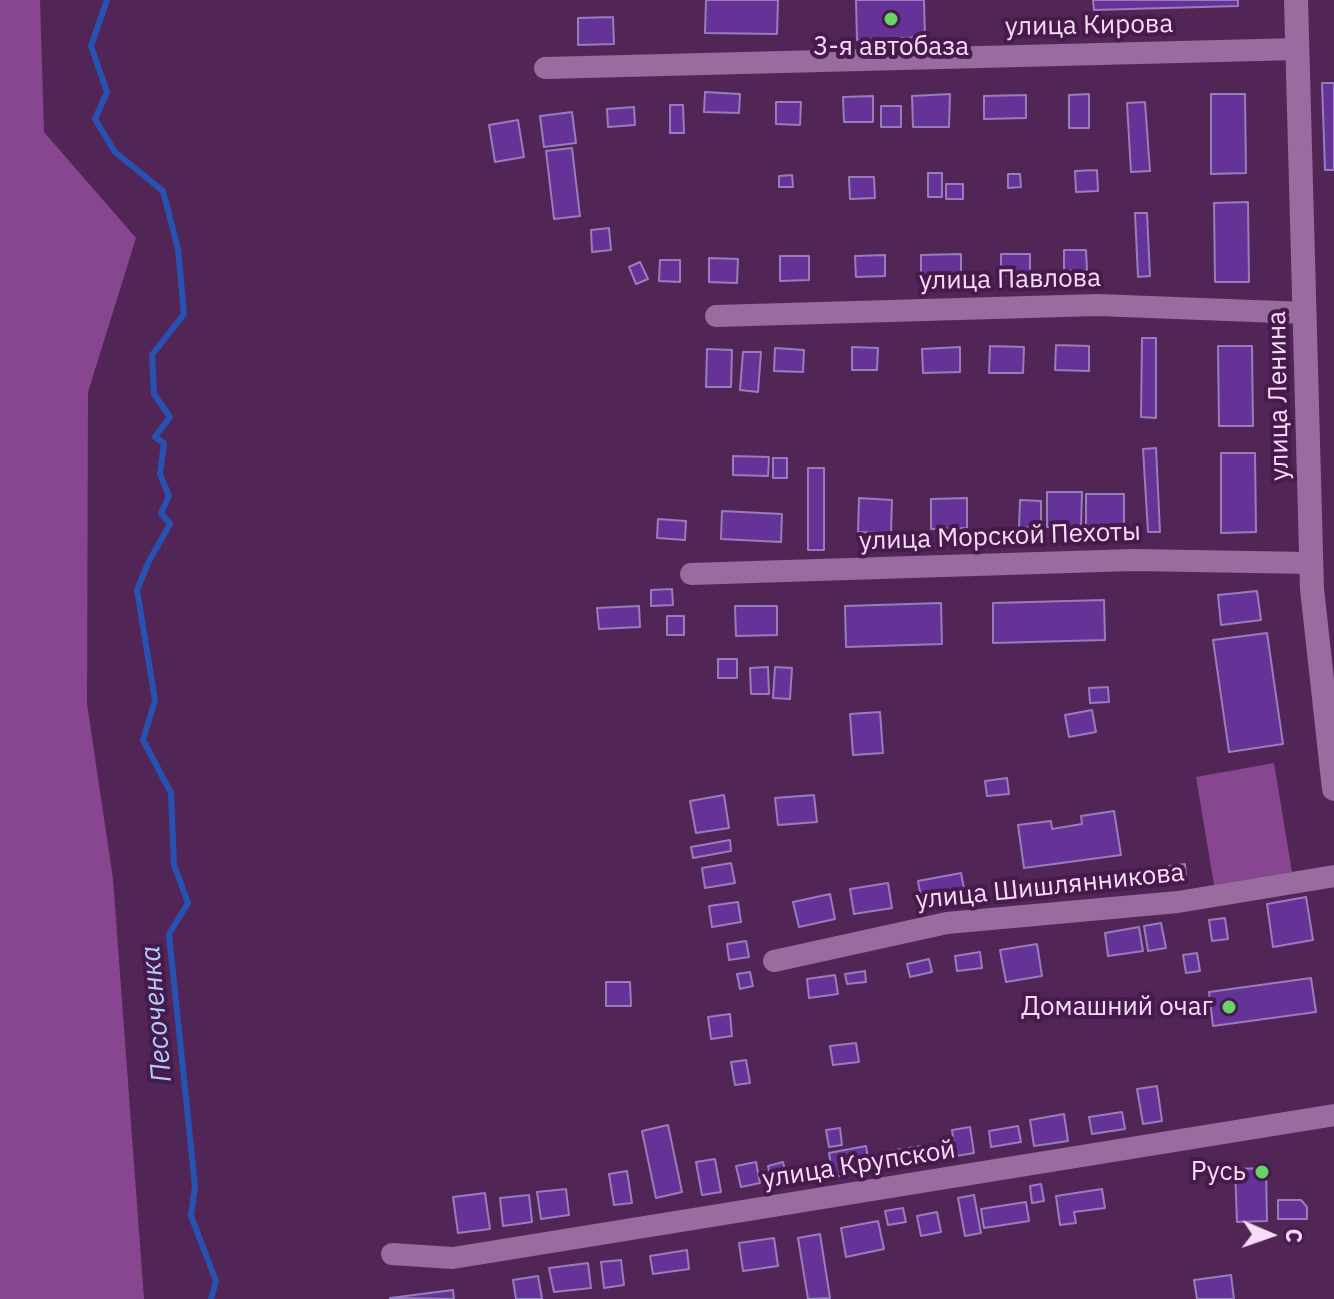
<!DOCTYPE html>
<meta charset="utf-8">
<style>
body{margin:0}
#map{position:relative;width:1334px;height:1299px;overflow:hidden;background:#512656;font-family:"IBM Plex Sans",sans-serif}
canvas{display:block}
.north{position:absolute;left:1230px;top:1195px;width:80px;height:80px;-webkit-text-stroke:6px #461b4b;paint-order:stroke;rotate:92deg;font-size:22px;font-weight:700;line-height:32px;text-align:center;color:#f6dcf8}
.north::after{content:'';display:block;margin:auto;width:28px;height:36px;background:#f6dcf8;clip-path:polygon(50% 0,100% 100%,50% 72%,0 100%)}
</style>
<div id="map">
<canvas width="1334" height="1299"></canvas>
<div class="north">С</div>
</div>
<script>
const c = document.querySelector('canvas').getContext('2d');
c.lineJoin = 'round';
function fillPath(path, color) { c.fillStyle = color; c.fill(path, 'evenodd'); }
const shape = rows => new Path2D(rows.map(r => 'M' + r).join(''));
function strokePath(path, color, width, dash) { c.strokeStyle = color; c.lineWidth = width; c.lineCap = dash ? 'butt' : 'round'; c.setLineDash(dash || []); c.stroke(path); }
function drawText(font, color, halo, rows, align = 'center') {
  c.font = font + ' "IBM Plex Sans",sans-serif'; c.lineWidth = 8; c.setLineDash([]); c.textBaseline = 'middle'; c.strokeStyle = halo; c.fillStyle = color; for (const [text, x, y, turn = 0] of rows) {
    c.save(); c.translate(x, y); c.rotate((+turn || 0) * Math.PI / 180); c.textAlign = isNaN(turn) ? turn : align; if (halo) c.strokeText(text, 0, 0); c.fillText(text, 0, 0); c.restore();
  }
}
fillPath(shape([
 [0,0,40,0,44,132,136,238,88,392,87,704,113,879,144,1299,0,1299],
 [1274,763,1292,872,1214,885,1196,777]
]), '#87468f');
strokePath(shape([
 [107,0,91,46,107,92,95,119,115,152,163,191,178,249,184,314,152,355,154,394,170,417,155,437,164,443,160,474,169,496,161,513,170,524,148,563,137,590,155,700,143,740,171,793,174,865,188,903,169,934,195,1186,191,1216,216,1281,211,1299]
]), '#2752b1', 6);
const building = shape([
 [706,0,778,0,777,34,705,33,706,0],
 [856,0,924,0,925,37,857,40,856,0],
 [1093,0,1238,0,1238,6,1094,10,1093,0],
 [613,17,614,44,578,45,578,18,613,17],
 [1322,83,1334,83,1334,170,1325,170,1322,83],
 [705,92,740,94,739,113,704,112,705,92],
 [950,94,949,127,913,127,912,96,950,94],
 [1089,94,1089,128,1069,128,1069,95,1089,94],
 [1211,94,1245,94,1246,173,1211,174,1211,94],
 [1026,95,1026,118,984,119,984,96,1026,95],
 [873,96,873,122,844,122,843,97,873,96],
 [776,102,801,102,800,125,776,124,776,102],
 [1145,102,1150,171,1131,172,1127,103,1145,102],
 [670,105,683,105,684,133,670,133,670,105],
 [881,106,901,106,901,127,881,127,881,106],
 [634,107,635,125,608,127,607,109,634,107],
 [572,112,576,143,544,147,540,116,572,112],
 [518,120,524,157,495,162,489,125,518,120],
 [572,148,580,216,554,219,546,151,572,148],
 [1097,170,1098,191,1076,192,1075,171,1097,170],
 [928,173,942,173,942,197,928,197,928,173],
 [1008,174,1020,174,1021,187,1008,188,1008,174],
 [792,175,793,187,779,187,779,176,792,175],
 [849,177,874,177,875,198,850,199,849,177],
 [946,184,963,184,963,199,946,199,946,184],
 [1248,202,1249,282,1215,282,1214,203,1248,202],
 [1135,213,1147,213,1150,276,1138,277,1135,213],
 [609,228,611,250,592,252,591,230,609,228],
 [1064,250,1086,250,1087,270,1064,271,1064,250],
 [961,254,961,278,921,279,921,255,961,254],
 [1001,254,1030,254,1030,276,1001,276,1001,254],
 [885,255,885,276,856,277,855,256,885,255],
 [780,256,809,256,809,280,780,281,780,256],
 [709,258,738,259,737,283,709,282,709,258],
 [660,260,680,260,680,282,659,281,660,260],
 [640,262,648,279,636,284,629,267,640,262],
 [1142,338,1156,338,1156,418,1141,417,1142,338],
 [1056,345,1089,346,1089,371,1055,370,1056,345],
 [990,346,1024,347,1023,373,989,373,990,346],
 [1218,346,1252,346,1253,426,1219,426,1218,346],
 [852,347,878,348,877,370,852,370,852,347],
 [960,347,960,372,923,373,922,349,960,347],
 [775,348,804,350,803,372,774,371,775,348],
 [707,349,732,350,731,387,706,387,707,349],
 [743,352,761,352,758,392,740,390,743,352],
 [1156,448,1160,532,1148,532,1143,449,1156,448],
 [1221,453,1255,453,1256,532,1221,533,1221,453],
 [733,456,769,457,768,476,733,475,733,456],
 [773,458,787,458,787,478,773,478,773,458],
 [808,468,824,468,824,550,808,550,808,468],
 [1047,492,1082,492,1081,527,1047,527,1047,492],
 [1086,494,1124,494,1124,529,1086,528,1086,494],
 [859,498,892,500,891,533,858,532,859,498],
 [967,498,967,528,931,529,931,499,967,498],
 [1020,500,1041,501,1041,528,1019,527,1020,500],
 [722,511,782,514,781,542,721,539,722,511],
 [658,519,686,521,685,540,657,538,658,519],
 [672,589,673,605,651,606,651,590,672,589],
 [1257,591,1261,620,1221,625,1218,595,1257,591],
 [1104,600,1105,640,993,643,993,603,1104,600],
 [941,603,942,644,846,647,845,606,941,603],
 [639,606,640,627,599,629,597,608,639,606],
 [735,606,777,606,777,635,736,636,735,606],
 [667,616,684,616,684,635,667,635,667,616],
 [1267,633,1283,744,1229,752,1213,640,1267,633],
 [718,659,737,659,737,678,718,678,718,659],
 [768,667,769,694,751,694,750,668,768,667],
 [775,667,792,668,790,699,773,698,775,667],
 [1108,687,1109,702,1090,703,1089,688,1108,687],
 [1092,710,1096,732,1069,737,1065,715,1092,710],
 [880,712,883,753,853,755,850,714,880,712],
 [1007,778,1009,794,987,796,985,781,1007,778],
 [724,795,729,828,696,833,690,801,724,795],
 [814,795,817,822,778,825,775,798,814,795],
 [1114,811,1121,855,1024,868,1018,825,1051,821,1052,829,1082,824,1081,816,1114,811],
 [730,840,731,851,693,858,691,847,730,840],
 [731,863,735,883,705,888,702,868,731,863],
 [1185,864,1186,877,1171,879,1169,866,1185,864],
 [961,873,966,899,923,907,918,881,961,873],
 [888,883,892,908,854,914,850,889,888,883],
 [830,894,835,919,799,927,793,902,830,894],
 [1306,897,1313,940,1273,947,1267,904,1306,897],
 [738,902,741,922,712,927,709,906,738,902],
 [1225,918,1228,939,1212,941,1209,920,1225,918],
 [1161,923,1166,948,1148,951,1144,926,1161,923],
 [1139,927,1143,951,1108,956,1105,933,1139,927],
 [746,941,749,957,729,960,727,944,746,941],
 [1037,944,1042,976,1006,982,1000,950,1037,944],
 [980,952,982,968,957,971,955,956,980,952],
 [1197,953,1200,971,1186,973,1183,955,1197,953],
 [929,959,932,972,910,977,907,964,929,959],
 [865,971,866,982,847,984,845,974,865,971],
 [750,972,753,986,740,989,737,974,750,972],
 [835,975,838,994,809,998,807,979,835,975],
 [1311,978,1316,1012,1213,1026,1209,992,1311,978],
 [606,982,630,982,631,1006,606,1006,606,982],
 [730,1014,732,1036,711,1039,708,1017,730,1014],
 [856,1043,859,1062,833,1065,830,1046,856,1043],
 [746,1060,750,1083,735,1085,731,1062,746,1060],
 [1157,1086,1162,1121,1143,1124,1137,1089,1157,1086],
 [1122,1112,1125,1129,1092,1134,1089,1117,1122,1112],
 [1064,1114,1068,1141,1034,1146,1030,1120,1064,1114],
 [668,1125,682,1192,656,1198,642,1131,668,1125],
 [1018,1126,1021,1142,991,1147,989,1131,1018,1126],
 [970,1127,974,1153,956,1156,952,1130,970,1127],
 [840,1128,842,1145,829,1147,826,1130,840,1128],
 [866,1146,870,1171,833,1177,829,1153,866,1146],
 [922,1146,925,1161,892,1166,889,1151,922,1146],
 [715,1159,721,1192,702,1195,696,1162,715,1159],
 [756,1162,760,1183,741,1187,736,1166,756,1162],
 [783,1162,788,1183,772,1186,768,1166,783,1162],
 [1266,1168,1267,1221,1237,1222,1235,1169,1266,1168],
 [627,1171,632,1203,614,1205,609,1174,627,1171],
 [1041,1184,1044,1201,1032,1203,1030,1186,1041,1184],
 [566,1189,569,1215,541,1219,537,1192,566,1189],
 [1102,1189,1105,1208,1074,1212,1076,1223,1060,1225,1056,1196,1102,1189],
 [485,1193,490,1229,458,1233,453,1197,485,1193],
 [529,1195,532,1222,503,1226,500,1198,529,1195],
 [974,1195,981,1233,965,1236,958,1198,974,1195],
 [1278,1200,1301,1200,1307,1207,1307,1219,1278,1219,1278,1200],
 [1026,1202,1029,1221,984,1228,981,1209,1026,1202],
 [903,1208,906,1222,888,1225,885,1211,903,1208],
 [937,1212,941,1232,921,1236,917,1216,937,1212],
 [878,1221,884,1249,846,1257,841,1228,878,1221],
 [820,1234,830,1298,808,1299,798,1238,820,1234],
 [774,1238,778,1266,743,1271,739,1243,774,1238],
 [687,1250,689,1269,653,1274,650,1256,687,1250],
 [621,1260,624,1285,604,1288,601,1262,621,1260],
 [588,1263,591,1288,554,1292,549,1268,588,1263],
 [1231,1275,1234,1299,1197,1299,1194,1280,1231,1275],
 [538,1276,542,1299,516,1299,513,1280,538,1276],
 [453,1290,454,1299,390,1298,453,1290]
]);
fillPath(building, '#653398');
strokePath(building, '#977dbb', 2);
strokePath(shape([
 [545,68,1298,49],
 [716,316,1098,305,1305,313],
 [691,574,1133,560,1311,563],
 [774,961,947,923,1178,902,1334,876],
 [392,1254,453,1258,1334,1115]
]), '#9a6b9f', 22);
strokePath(shape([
 [1296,0,1312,589,1334,789]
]), '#9a6b9f', 24);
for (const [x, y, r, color] of [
 [891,19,8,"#67d465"],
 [1229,1007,8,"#67d465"],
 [1262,1172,8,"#67d465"]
]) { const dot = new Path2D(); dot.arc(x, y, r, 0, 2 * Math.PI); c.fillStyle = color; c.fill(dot); strokePath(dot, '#461b4b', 3); }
drawText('26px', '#f6dcf8', '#461b4b', [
 ["улица Кирова",1089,26,-1],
 ["улица Павлова",1010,280,-1],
 ["улица Ленина",1279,396,-91],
 ["улица Морской Пехоты",1000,537,-2],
 ["улица Шишлянникова",1050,887,-6],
 ["улица Крупской",859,1165,-9]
]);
drawText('26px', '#f6dcf8', '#461b4b', [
 ["3-я автобаза",891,47,"center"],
 ["Домашний очаг",1213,1007],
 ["Русь",1246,1172]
], 'right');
drawText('italic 28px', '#b1cbfd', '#461b4b', [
 ["Песоченка",157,1014,-95]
]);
</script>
